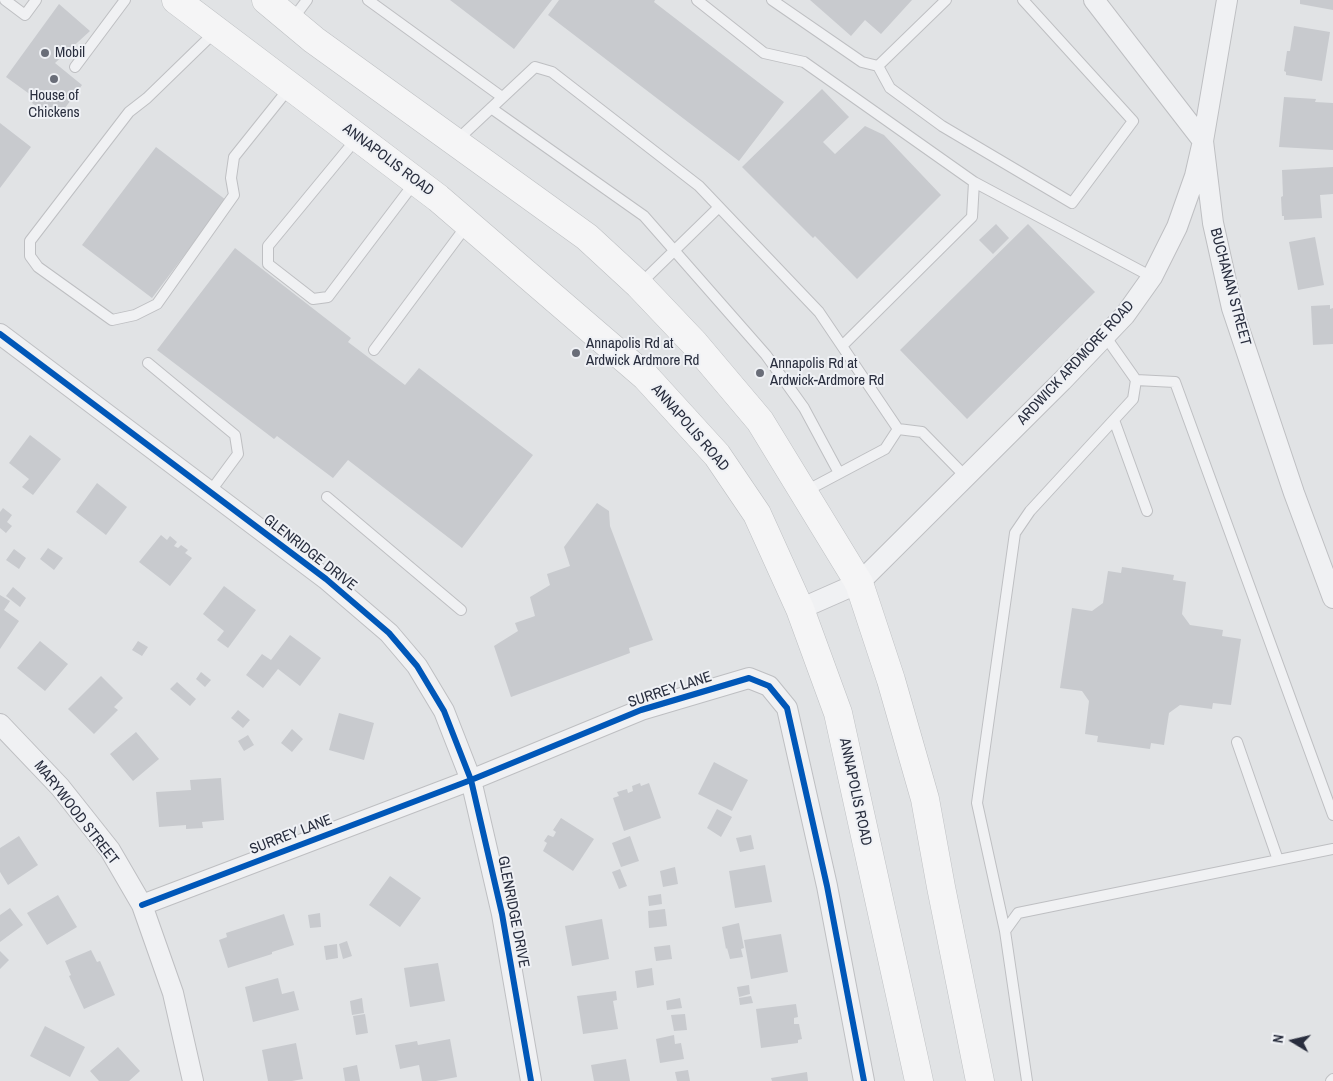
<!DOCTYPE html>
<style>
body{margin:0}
#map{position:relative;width:1333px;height:1081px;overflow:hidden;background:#e1e3e5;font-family:"Archivo Narrow",sans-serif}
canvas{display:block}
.north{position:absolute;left:1268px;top:1016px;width:50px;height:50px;-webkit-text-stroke:4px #eff1f5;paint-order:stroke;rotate:279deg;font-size:14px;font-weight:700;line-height:20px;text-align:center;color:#292e3e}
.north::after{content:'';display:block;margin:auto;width:18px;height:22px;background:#292e3e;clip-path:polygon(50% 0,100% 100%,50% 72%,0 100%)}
</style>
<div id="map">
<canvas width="1333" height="1081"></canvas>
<div class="north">N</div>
</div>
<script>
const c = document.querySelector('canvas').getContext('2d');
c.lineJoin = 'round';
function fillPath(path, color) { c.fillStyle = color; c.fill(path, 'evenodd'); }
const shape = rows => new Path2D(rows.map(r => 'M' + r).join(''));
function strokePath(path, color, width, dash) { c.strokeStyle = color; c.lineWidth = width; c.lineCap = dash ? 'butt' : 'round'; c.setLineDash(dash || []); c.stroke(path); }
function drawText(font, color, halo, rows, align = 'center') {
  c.font = font + ' "Archivo Narrow",sans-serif'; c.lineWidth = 4; c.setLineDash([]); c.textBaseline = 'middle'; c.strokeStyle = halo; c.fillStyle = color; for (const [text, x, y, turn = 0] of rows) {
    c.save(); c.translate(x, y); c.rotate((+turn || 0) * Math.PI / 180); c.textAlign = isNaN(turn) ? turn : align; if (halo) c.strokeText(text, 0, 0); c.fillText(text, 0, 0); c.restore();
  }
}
fillPath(shape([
 [450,0,552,0,514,49],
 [559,0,655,0,654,2,784,102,739,161,548,15],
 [810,0,912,0,881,34,865,20,851,36],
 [1300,0,1333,0,1333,10,1300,4],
 [59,4,90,31,55,63,82,85,59,116,56,114,53,118,32,103,35,98,6,77],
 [1294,26,1330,32,1322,81,1286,75,1286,72,1284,71,1287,51,1290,51],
 [822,89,849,117,823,142,835,154,865,126,884,135,941,195,857,279,815,236,813,238,742,167],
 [1284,97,1316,99,1315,102,1333,103,1333,150,1279,147],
 [0,123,31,147,0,188],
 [156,147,226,200,152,298,82,245],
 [1333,167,1333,194,1320,195,1322,218,1284,220,1284,216,1282,216,1281,197,1283,196,1282,170],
 [996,224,1009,238,993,254,979,240],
 [1028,224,1095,292,967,419,900,350],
 [1315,237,1324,285,1298,290,1289,242],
 [235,248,351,338,348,342,405,385,419,368,533,455,462,548,348,460,333,478,277,436,274,439,157,350],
 [1330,305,1330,309,1333,308,1333,344,1313,345,1311,306],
 [30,435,61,459,33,495,22,487,29,479,9,463],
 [97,483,127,507,106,535,76,512],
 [597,503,609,511,610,526,653,640,629,648,630,653,511,697,494,646,518,631,515,623,535,616,530,597,550,585,547,574,570,566,564,547],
 [3,508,12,515,7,522,12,526,6,533,0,528,0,512],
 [161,535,167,540,170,536,177,542,174,546,178,548,181,545,188,550,185,553,192,558,170,586,139,562],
 [48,548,63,558,54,570,40,559],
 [14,549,26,558,19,569,6,560],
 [1122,567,1174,575,1173,580,1186,582,1182,614,1190,625,1223,630,1222,636,1241,639,1231,705,1213,703,1212,709,1180,705,1169,713,1164,745,1151,743,1150,749,1097,742,1098,736,1085,734,1089,701,1082,691,1060,688,1072,608,1092,611,1103,603,1108,571,1121,573],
 [224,586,256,610,228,648,217,640,224,631,203,614],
 [13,587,26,598,20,607,6,596],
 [0,595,10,601,4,610,19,621,0,649],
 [290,635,321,658,300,686,278,669,263,688,246,675,262,654,271,660],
 [40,641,68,664,45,691,17,668],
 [138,641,148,647,142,656,132,650],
 [201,672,211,680,205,687,196,679],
 [101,676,123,698,114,707,118,710,94,734,68,709],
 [177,682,196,699,190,706,170,689],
 [238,710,250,720,243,728,231,718],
 [339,713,374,723,364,760,329,750],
 [292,729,303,739,292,752,281,743],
 [136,732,159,759,133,781,110,754],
 [248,735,254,745,244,751,238,741],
 [714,762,748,780,732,811,698,794],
 [221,778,224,820,202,822,203,828,186,829,186,825,159,827,156,792,191,790,190,780],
 [640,783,641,786,649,783,661,818,624,831,613,798,619,796,617,792,627,789,628,793,633,791,632,786],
 [717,809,732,817,721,837,707,828],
 [561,818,594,839,573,871,543,851,547,843,544,841,548,835,553,837,554,836,556,832,553,830],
 [751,835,754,849,740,852,736,838],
 [19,836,38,865,8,885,0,872,0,848],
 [630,836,639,861,621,867,612,843],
 [765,865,772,902,735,908,729,871],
 [675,867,678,884,663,887,660,871],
 [620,869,627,886,619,889,612,872],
 [390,876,421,898,400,927,369,905],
 [661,894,662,904,649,906,648,896],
 [58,895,77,927,47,945,27,913],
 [10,908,23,925,0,942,0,915],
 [665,909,667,926,649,928,648,911],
 [320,913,321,927,310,928,308,915],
 [284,914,294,945,272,952,272,954,228,968,219,940,227,937,226,933],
 [602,919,609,959,572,966,565,926],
 [739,923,744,948,741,949,743,957,730,959,727,948,726,949,722,927],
 [781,934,788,972,751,979,744,940],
 [347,941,352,956,343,959,339,944],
 [337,944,338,958,326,960,324,946],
 [670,945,672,959,656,961,654,947],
 [91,950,97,962,100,961,115,995,84,1009,69,976,71,975,65,961],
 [0,951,9,960,0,969],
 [438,963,445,1001,410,1007,404,968],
 [652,968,654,985,637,988,635,971],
 [278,978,282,994,294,991,299,1010,253,1022,245,987],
 [749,985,750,994,739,997,737,987],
 [616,991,617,1000,613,1001,618,1029,583,1034,577,996],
 [751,996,753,1003,740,1005,739,998],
 [362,998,364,1013,352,1015,350,1001],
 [680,998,682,1008,667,1010,666,1001],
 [796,1004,798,1017,794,1018,794,1024,799,1024,802,1039,798,1040,798,1043,761,1048,756,1009],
 [365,1014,368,1033,356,1035,353,1016],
 [685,1014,687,1030,674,1031,671,1015],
 [45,1026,85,1047,70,1077,30,1056],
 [674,1035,675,1044,681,1043,684,1059,660,1063,656,1039],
 [450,1039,457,1077,436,1081,422,1081,419,1065,400,1069,395,1045,417,1041,418,1045],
 [296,1043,303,1079,292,1081,268,1081,262,1050],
 [118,1047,140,1071,129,1081,99,1081,90,1071],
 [626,1059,630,1081,594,1081,591,1065],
 [357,1065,360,1081,345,1081,343,1068],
 [688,1070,690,1081,677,1081,675,1072],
 [807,1072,808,1081,772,1081,771,1078]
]), '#c8cace');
const service = shape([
 [5,0,25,15,36,0],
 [368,0,502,97],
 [697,0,764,53,804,62,974,182,972,217,842,346],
 [772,0,862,62,878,66,946,0],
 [292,20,307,0],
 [216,31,147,98,129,112,30,241,30,256,38,267,112,320,135,315,157,304,234,195,231,178,234,157,290,87],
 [878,66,890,88,942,126,1072,203,1133,121,1023,0],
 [75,67,125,0],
 [491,108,644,216,766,355,804,408,839,473],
 [357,138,268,246,268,264,313,299,328,297,415,182],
 [456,141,535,67,552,72,699,186,819,312,898,429,922,432,966,477],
 [974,182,1152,277],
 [639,285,719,207],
 [374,350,467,225],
 [148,363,235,435,238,454,210,492],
 [1136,380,1175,382,1333,815],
 [1114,420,1147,511],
 [804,492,885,449,898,429],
 [327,497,461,610],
 [1237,742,1278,860],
 [1005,931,977,803,1015,533,1030,511,1133,399,1136,380,1105,336],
 [1027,1081,1005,931,1018,913,1333,849],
 [1331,1081,1333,1079]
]);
const minor = shape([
 [1094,0,1203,141,1213,223,1232,308,1294,493,1333,598],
 [0,334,326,579,389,633,417,666,444,711,471,780,502,914,531,1081],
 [800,609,859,583,1062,381,1125,315,1152,277,1177,227,1195,176,1203,141,1227,0],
 [0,724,60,787,110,850,142,905,173,993,193,1081],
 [142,905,471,780,641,710,749,678,769,686,787,708,827,886,864,1081]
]);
const primary = shape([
 [176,0,438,198,646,377,717,455,757,514,800,609,838,713,919,1081],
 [266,0,314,40,587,237,639,285,695,344,760,421,859,583,891,680,925,799,941,887,980,1081]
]);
strokePath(service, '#bebfc2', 12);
strokePath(minor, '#bebfc2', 22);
strokePath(primary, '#bec0c3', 29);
strokePath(service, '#f0f1f3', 10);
strokePath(minor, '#f0f1f3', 20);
strokePath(primary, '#f5f5f6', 28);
strokePath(shape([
 [0,334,326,579,389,633,417,666,444,711,471,780,502,914,531,1081],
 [142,905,471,780,641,710,749,678,769,686,787,708,827,886,864,1081]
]), '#0057b8', 6);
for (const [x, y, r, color] of [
 [45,53,5,"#696d78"],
 [54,79,5,"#696d78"],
 [576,353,5,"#696d78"],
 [760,373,5,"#696d78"]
]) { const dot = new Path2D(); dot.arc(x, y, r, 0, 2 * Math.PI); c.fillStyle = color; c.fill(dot); strokePath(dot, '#eff1f5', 2); }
drawText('15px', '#292e3e', '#eff1f5', [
 ["Mobil",55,53],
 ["House of",54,96,"center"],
 ["Chickens",54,113,"center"],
 ["Annapolis Rd at",586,344],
 ["Ardwick Ardmore Rd",586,361],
 ["Annapolis Rd at",770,364],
 ["Ardwick-Ardmore Rd",770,381]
], 'left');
drawText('15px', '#292e3e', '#eff1f5', [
 ["ANNAPOLIS ROAD",388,160,37],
 ["BUCHANAN STREET",1230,287,75],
 ["ARDWICK ARDMORE ROAD",1076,363,-47],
 ["ANNAPOLIS ROAD",690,428,49],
 ["GLENRIDGE DRIVE",310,553,38],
 ["SURREY LANE",670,690,-18],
 ["ANNAPOLIS ROAD",855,792,78],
 ["MARYWOOD STREET",76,813,52],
 ["SURREY LANE",291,835,-21],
 ["GLENRIDGE DRIVE",513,912,79]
]);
</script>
